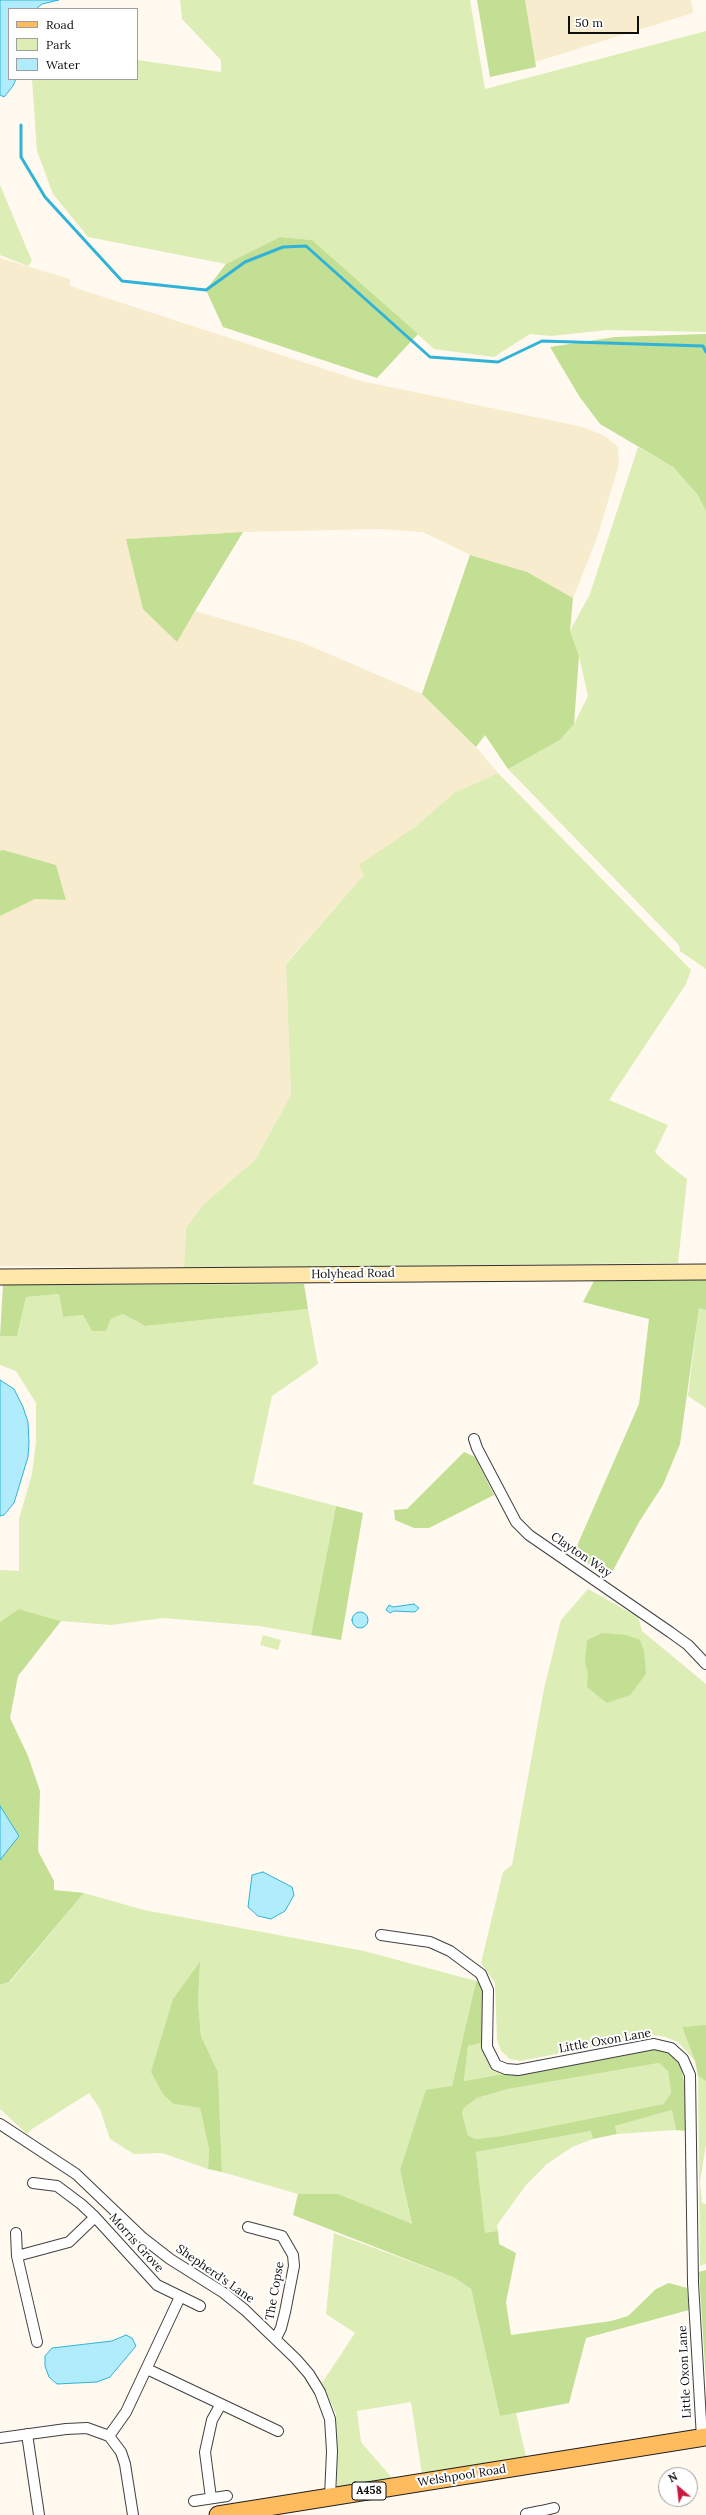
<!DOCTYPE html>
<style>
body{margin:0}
#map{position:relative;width:706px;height:2515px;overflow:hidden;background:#fff9ef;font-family:Lora,serif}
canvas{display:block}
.legend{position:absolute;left:8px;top:8px;width:130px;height:72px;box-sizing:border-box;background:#fff;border:1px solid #9f9f9f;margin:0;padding:5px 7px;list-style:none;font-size:12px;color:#0e0e0e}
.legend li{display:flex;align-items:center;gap:8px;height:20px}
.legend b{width:20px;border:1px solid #9f9f9f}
.north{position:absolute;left:658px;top:2467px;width:40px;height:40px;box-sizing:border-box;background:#fff;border:1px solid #9f9f9f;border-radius:50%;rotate:332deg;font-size:11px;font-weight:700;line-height:16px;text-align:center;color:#0e0e0e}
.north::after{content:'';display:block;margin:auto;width:14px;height:18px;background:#c91b42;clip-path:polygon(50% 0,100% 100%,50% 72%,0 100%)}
.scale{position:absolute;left:568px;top:16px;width:71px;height:18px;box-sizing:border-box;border:2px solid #0e0e0e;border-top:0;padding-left:5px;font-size:12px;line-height:14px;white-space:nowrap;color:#0e0e0e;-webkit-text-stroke:3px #fff;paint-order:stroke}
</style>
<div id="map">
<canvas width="706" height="2515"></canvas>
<ul class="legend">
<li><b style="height:5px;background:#ffbc5f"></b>Road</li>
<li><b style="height:11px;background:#dcedb6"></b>Park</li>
<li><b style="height:11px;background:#b0ecfb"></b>Water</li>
</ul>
<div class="north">N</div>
<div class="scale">50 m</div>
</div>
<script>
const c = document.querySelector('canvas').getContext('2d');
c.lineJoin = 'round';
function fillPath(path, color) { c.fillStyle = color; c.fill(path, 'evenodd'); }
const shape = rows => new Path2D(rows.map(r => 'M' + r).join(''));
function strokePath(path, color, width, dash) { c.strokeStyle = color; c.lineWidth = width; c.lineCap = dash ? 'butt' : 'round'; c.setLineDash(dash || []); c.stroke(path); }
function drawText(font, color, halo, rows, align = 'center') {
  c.font = font + ' Lora,serif'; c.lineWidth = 4; c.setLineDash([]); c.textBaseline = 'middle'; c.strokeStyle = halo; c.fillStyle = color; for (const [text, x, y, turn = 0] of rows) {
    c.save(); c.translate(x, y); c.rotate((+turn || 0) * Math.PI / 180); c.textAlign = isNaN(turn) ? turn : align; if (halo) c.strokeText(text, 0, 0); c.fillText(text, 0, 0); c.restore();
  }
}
fillPath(shape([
 [525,0,691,0,693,13,535,62],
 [0,258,70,279,70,286,361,381,583,427,605,436,618,447,619,464,597,538,573,598,527,572,470,555,423,532,381,529,243,532,127,539,177,642,195,611,301,642,422,694,476,747,498,773,454,793,415,827,364,875,286,963,291,1095,255,1160,203,1205,186,1228,184,1268,0,1266,0,916,35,899,66,900,56,865,0,851]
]), '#f7eccd');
fillPath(shape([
 [180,0,470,0,485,89,706,31,706,332,607,330,551,336,530,334,494,357,434,349,312,240,280,237,226,264,88,237,53,194,37,151,32,79,137,79,137,60,221,72,221,60,182,19],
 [0,185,32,261,28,266,0,255],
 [638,447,673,467,697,494,706,511,706,969,680,951,679,945,508,769,560,740,574,724,588,696,579,656,570,631,590,594],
 [498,773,691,970,686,984,609,1100,668,1125,655,1152,665,1162,687,1179,678,1263,184,1268,186,1228,203,1205,255,1160,291,1095,286,964,364,875,359,865,415,827,454,793],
 [59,1294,63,1317,83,1315,92,1331,106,1331,111,1319,123,1314,145,1326,308,1309,318,1364,272,1396,253,1484,336,1506,311,1635,259,1626,163,1618,111,1625,61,1621,20,1609,0,1622,0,1570,19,1571,19,1519,32,1474,36,1442,36,1403,16,1371,0,1365,0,1336,17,1336,26,1297],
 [699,1308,706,1310,706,1408,688,1396],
 [588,1589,638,1617,642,1631,706,1684,706,2026,682,2027,695,2061,678,2042,665,2037,654,2035,520,2061,510,2059,501,2051,497,2039,495,1983,481,1963,503,1872,512,1865,544,1689,561,1620],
 [263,1635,281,1640,278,1650,260,1645],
 [84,1893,144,1910,364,1951,476,1981,452,2086,400,2170,412,2225,338,2194,298,2194,222,2172,218,2072,201,2036,198,2002,200,1963,174,2104,200,2108,209,2149,208,2169,162,2153,134,2154,110,2139,100,2109,89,2093,32,2129,27,2134,0,2109,0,1985,10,1982],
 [482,2043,485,2057,490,2065,503,2074,464,2081,468,2046],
 [659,2063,668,2071,671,2093,665,2104,502,2136,475,2139,468,2135,462,2113,464,2108,477,2098,508,2089],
 [698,2076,706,2081,706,2144,700,2182,702,2203,706,2204,706,2264,700,2266],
 [672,2110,676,2130,617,2134,615,2126],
 [592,2131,593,2139,572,2147,547,2164,526,2185,497,2225,498,2231,485,2234,476,2152],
 [334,2233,455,2278,471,2289,500,2416,516,2413,526,2456,422,2474,411,2402,357,2411,361,2442,392,2478,337,2488,336,2414,322,2383,355,2333,326,2314]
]), '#dcedb6');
fillPath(shape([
 [477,0,525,0,536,67,490,77],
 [280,237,312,240,418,334,377,378,223,327,206,290,226,264],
 [706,334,706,511,697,494,673,467,600,424,579,396,550,347,615,337],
 [243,532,195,611,177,642,143,609,126,539],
 [470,555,527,572,573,598,570,631,579,656,574,724,560,740,508,769,485,735,476,747,422,694],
 [3,850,56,865,66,900,35,899,0,916,0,851],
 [706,1280,706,1310,699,1308,680,1444,663,1485,639,1522,610,1576,573,1555,639,1404,649,1319,583,1302,594,1281],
 [304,1284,308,1309,145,1326,123,1314,111,1319,106,1331,92,1331,83,1315,63,1317,59,1294,26,1297,17,1336,0,1336,3,1285],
 [464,1452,475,1457,494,1495,429,1528,414,1528,395,1520,394,1510,407,1509],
 [336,1506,363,1513,341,1640,311,1635],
 [19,1609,61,1621,18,1676,10,1718,28,1756,40,1791,38,1851,54,1881,54,1890,84,1893,9,1982,0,1985,0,1860,18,1836,0,1806,0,1622],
 [602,1633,626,1635,640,1640,644,1651,646,1674,630,1695,607,1703,587,1687,588,1673,585,1662,587,1640],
 [200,1962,198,2002,201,2036,218,2072,222,2172,208,2169,209,2149,200,2108,174,2104,163,2094,151,2072,173,1999],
 [476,1981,480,1984,483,1992,482,2043,468,2046,464,2081,649,2048,662,2049,676,2057,681,2068,686,2090,686,2131,676,2130,672,2110,615,2126,617,2134,593,2139,591,2131,476,2152,485,2233,498,2231,499,2244,516,2253,506,2302,511,2335,611,2321,628,2316,656,2289,669,2283,687,2288,689,2310,586,2338,569,2403,500,2416,471,2289,455,2278,293,2215,298,2194,338,2194,412,2224,400,2170,426,2090,452,2086],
 [659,2063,668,2071,671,2093,664,2104,502,2136,475,2139,468,2135,462,2113,464,2108,477,2098,508,2089],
 [706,2025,706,2081,698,2076,695,2061,682,2027],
 [706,2270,706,2382,699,2272]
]), '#c2df94');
const water = shape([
 [0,0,59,0,42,4,36,9,9,9,9,79,16,79,13,86,4,97,0,95,0,0],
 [0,1380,14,1389,23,1407,28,1422,29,1443,28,1457,14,1503,4,1515,0,1516,0,1380],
 [414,1604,419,1608,415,1612,394,1611,390,1613,386,1610,389,1605,393,1607,414,1604],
 '352 1620a8 8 0 1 1 16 0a8 8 0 1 1-16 0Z',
 [0,1806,19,1836,0,1860,0,1806],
 [263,1872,292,1887,294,1895,285,1911,271,1919,258,1916,248,1907,252,1875,263,1872],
 [126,2335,132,2338,136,2346,110,2377,97,2382,57,2384,49,2377,45,2366,45,2356,52,2348,112,2341,126,2335]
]);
fillPath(water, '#b0ecfb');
strokePath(water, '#31b2d7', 1);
strokePath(shape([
 [21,125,21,157,45,197,122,281,206,290,245,262,283,247,306,246,430,357,498,362,542,341,703,346,706,352]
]), '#31b2d7', 3);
const minor = shape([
 [474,1439,477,1448,516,1522,529,1535,670,1632,688,1645,706,1664],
 [381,1935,430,1942,450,1951,481,1974,488,1990,487,2047,496,2065,506,2069,518,2070,654,2044,671,2048,683,2059,690,2075,693,2283,702,2438],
 [0,2124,76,2174,143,2238,170,2259,224,2293,245,2310,296,2359,309,2374,320,2392,330,2419,332,2451,330,2497],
 [33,2183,57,2186,81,2204,95,2217,157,2285,200,2306],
 [248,2227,282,2236,293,2255,294,2266,285,2312,281,2328,276,2338],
 [16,2233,17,2256,37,2342],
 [17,2256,69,2242,95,2217],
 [147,2369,278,2431],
 [27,2434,39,2515],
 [109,2436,126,2412,180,2297],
 [0,2438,66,2429,87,2428,109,2436,121,2452,125,2464,133,2515],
 [211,2498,205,2452,212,2420,221,2404],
 [194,2501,227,2496],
 [541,2511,554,2508],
 [526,2514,541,2511,541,2515]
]);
const secondary = shape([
 [0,1277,706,1272]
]);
const primary = shape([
 [218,2515,706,2437]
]);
strokePath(minor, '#414141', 12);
strokePath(secondary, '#303030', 17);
strokePath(primary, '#1f1f1f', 19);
strokePath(minor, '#fff', 10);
strokePath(secondary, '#ffe7aa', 15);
strokePath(primary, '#ffbc5f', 17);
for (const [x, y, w] of [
 [369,2491,34]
]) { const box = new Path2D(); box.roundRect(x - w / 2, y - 9, w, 18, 3); c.fillStyle = '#fff'; c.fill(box); strokePath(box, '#0e0e0e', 1); }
drawText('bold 11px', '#0e0e0e', null, [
 ["A458",369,2491]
]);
drawText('12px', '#0e0e0e', '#fff', [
 ["Holyhead Road",353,1274,-1],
 ["Clayton Way",581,1555,34],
 ["Little Oxon Lane",605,2041,-10],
 ["Morris Grove",136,2243,48],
 ["Shepherd's Lane",215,2274,35],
 ["The Copse",275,2291,-80],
 ["Little Oxon Lane",685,2372,-93],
 ["Welshpool Road",462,2476,-9]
]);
</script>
